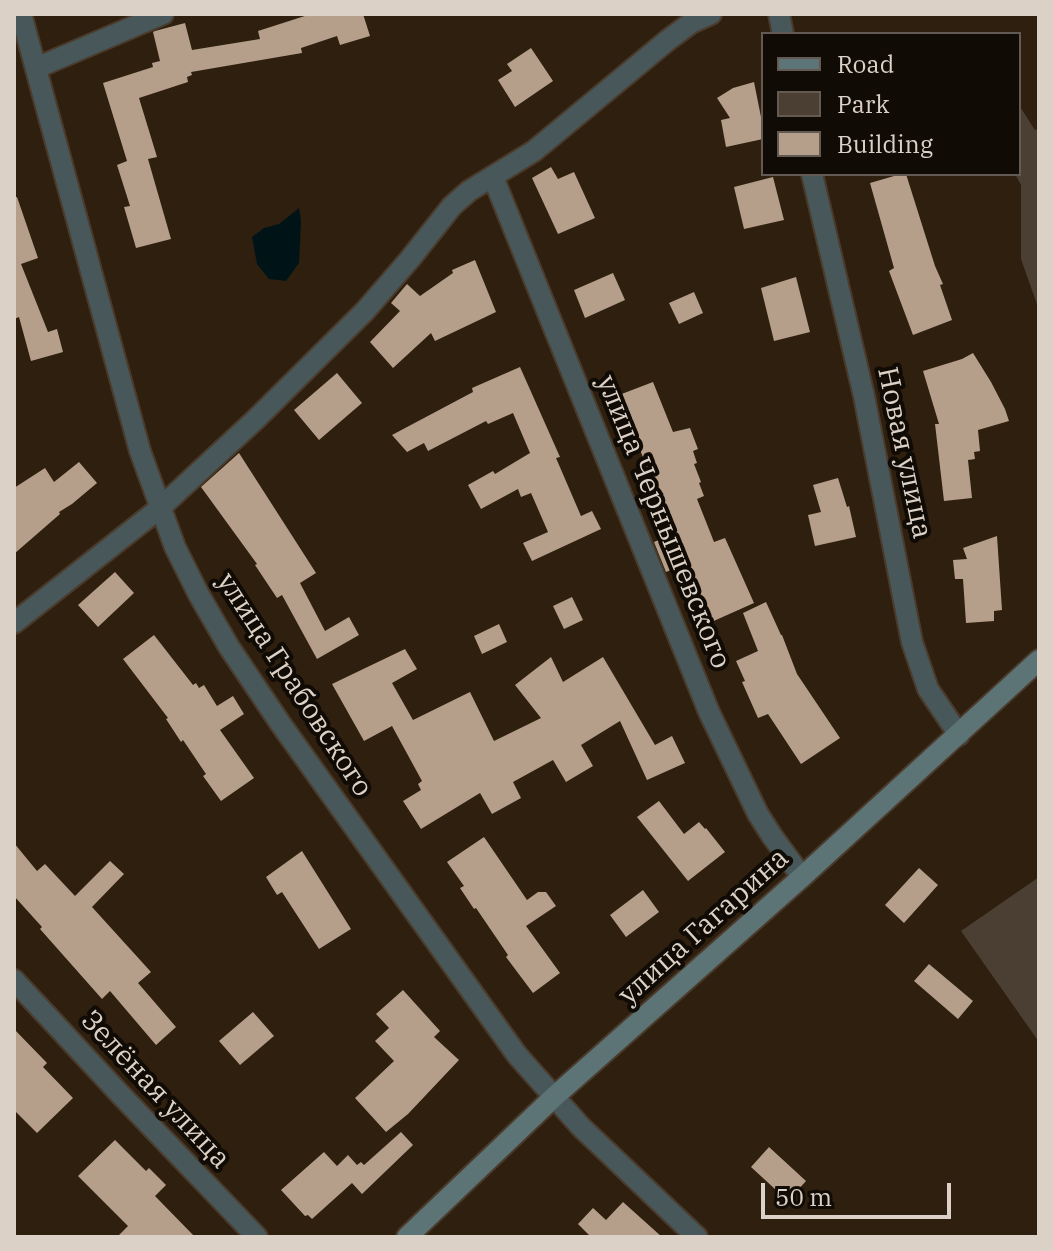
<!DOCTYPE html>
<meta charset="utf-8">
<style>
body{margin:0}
#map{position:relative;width:1053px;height:1251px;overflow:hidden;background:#2e1f0f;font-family:"IBM Plex Serif",serif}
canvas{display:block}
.frame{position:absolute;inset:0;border:16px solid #dbd1c7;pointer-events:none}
.legend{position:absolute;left:761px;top:32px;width:260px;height:144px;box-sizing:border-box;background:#110b05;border:2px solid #625a53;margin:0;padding:10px 14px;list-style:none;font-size:24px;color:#dbd1c7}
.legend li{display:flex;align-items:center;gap:16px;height:40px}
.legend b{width:40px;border:2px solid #625a53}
.scale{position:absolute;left:761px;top:1183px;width:190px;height:36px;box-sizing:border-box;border:4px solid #dbd1c7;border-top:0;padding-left:10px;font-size:24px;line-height:28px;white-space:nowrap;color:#dbd1c7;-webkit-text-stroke:6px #110b05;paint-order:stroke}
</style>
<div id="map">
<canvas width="1053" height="1251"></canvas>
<div class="frame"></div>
<ul class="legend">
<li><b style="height:10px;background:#5d7477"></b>Road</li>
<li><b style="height:22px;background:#4b3f33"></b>Park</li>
<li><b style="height:22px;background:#b69f8a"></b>Building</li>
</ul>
<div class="scale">50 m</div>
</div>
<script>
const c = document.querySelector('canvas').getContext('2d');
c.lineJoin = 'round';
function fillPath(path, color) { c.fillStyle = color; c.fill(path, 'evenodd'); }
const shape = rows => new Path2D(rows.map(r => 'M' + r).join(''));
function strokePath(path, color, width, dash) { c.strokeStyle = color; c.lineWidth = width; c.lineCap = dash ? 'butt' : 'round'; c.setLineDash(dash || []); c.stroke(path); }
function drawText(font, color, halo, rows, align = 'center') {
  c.font = font + ' "IBM Plex Serif",serif'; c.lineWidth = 8; c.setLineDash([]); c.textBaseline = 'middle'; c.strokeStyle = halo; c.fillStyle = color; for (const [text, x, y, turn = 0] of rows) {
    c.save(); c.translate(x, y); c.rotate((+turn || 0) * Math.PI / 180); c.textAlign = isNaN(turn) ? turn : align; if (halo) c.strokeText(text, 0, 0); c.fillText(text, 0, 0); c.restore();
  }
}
fillPath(shape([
 [1019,105,1035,130,1039,128,1039,310,1021,259,1021,185,1015,174,1019,174],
 [1039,877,1039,1042,961,931]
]), '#4b3f33');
fillPath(shape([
 [299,208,301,221,299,263,286,281,269,279,257,264,252,237,264,228,279,224]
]), '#001417');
fillPath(shape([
 [311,14,363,14,370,36,340,45,337,36,301,48,302,53,191,72,192,75,187,77,188,82,139,98,157,157,148,159,171,239,136,248,124,207,130,206,117,165,127,161,103,83,153,67,152,63,160,61,153,32,155,31,185,23,192,50,260,39,258,31],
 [531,48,553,81,515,107,498,80,512,71,507,64],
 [754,82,763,127,763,139,726,147,721,120,730,118,717,98,733,88],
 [551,167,558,179,574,172,595,218,558,234,532,178],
 [901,174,906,174,935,266,943,284,940,285,952,320,913,335,889,271,894,268,870,183],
 [773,177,784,220,744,229,734,187],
 [14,197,17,197,38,258,21,264,48,332,57,329,63,352,31,361,19,317,14,319],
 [475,260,496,312,435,341,431,333,393,368,370,342,400,311,391,303,407,284,420,296,453,273,452,270],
 [613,273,625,300,585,318,574,290],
 [796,277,810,332,774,341,761,288],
 [694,292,703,313,679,324,669,303],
 [973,353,991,382,1005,409,1009,421,978,430,980,451,974,452,975,459,968,460,972,498,944,501,935,424,939,424,923,371,962,359],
 [520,367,560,457,556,458,581,516,592,511,601,529,532,561,523,543,548,532,531,493,521,497,518,489,481,509,468,485,493,471,495,474,530,453,513,413,488,424,486,421,428,451,424,443,407,452,392,435,473,392,472,388],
 [337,373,362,403,319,440,294,410],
 [653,382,673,432,690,428,698,449,693,451,697,463,694,464,701,482,699,483,704,496,697,499,714,542,725,538,754,603,707,624,681,566,666,572,654,542,666,537,654,510,662,507,619,395],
 [239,453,316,573,300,583,325,631,349,617,359,635,317,659,282,595,277,598,255,565,257,564,201,487],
 [79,462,97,483,72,504,59,512,60,514,14,554,14,488,45,468,54,482],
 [838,478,847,507,849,506,856,537,815,546,808,515,821,512,813,485],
 [997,536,1002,610,994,611,994,621,966,623,963,579,955,579,953,560,967,559,963,548],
 [115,572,134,593,98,627,78,605],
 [572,597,583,620,564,629,553,606],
 [766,602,781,635,782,635,797,674,840,738,801,764,768,714,758,718,742,682,745,681,736,661,758,651,743,613],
 [499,624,507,642,482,654,474,636],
 [154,635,193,685,196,683,199,688,204,685,217,706,233,696,244,714,220,730,254,778,221,801,203,776,206,774,183,740,181,742,166,719,168,718,123,659],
 [405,649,417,669,392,683,413,720,470,692,494,741,541,718,515,685,551,657,563,682,603,657,655,745,672,736,685,763,647,780,620,721,581,745,593,766,566,782,553,760,513,782,521,798,492,814,480,793,421,829,403,801,421,790,418,784,422,781,392,726,364,741,332,684],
 [659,801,684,834,699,822,705,829,706,828,725,852,688,881,637,817],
 [484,837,527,900,538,892,546,892,556,906,526,926,560,973,533,993,506,957,508,955,476,908,474,909,460,888,464,886,447,862],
 [14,843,37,871,45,864,75,896,110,861,124,874,92,907,151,972,138,983,176,1027,156,1045,110,991,102,999,40,929,42,927,14,896],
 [302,851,351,929,319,949,282,892,277,895,266,877],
 [919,868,938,885,904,923,885,905],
 [643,890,659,912,626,937,610,915],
 [929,964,973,1001,958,1019,914,981],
 [403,990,440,1031,434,1037,459,1060,408,1114,386,1132,355,1098,394,1061,375,1041,389,1028,376,1014],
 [253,1012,274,1036,240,1065,219,1041],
 [14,1029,47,1063,43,1067,73,1098,37,1133,14,1110],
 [401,1132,413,1145,362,1194,352,1183,312,1219,308,1215,305,1216,281,1190,324,1152,337,1166,348,1155,357,1165,361,1162,364,1165],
 [115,1140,146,1171,149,1168,166,1185,155,1196,195,1237,117,1237,128,1226,78,1176],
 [769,1147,806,1181,788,1201,751,1167],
 [623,1202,662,1237,591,1237,578,1224,593,1208,606,1220]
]), '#b69f8a');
const minor = shape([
 [21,14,140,451,175,547,199,595,229,647,280,723,517,1055,581,1127,697,1237],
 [779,14,783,34],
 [36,68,163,14],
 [812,174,864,396,912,642,928,689,959,735],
 [493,177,709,712,758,814,772,836,802,877],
 [14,623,160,508,255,420,365,311,410,259,452,206,469,191,534,151,668,40,691,23,711,14],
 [14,980,119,1093,257,1237]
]);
const secondary = shape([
 [407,1237,555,1096,802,877,1039,660]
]);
strokePath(minor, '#4a3b2c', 24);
strokePath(secondary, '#4a3b2c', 24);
strokePath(minor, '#485759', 20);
strokePath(secondary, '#5d7477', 20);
drawText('28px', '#dbd1c7', '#110b05', [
 ["Новая улица",904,453,78],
 ["улица Чернышевского",663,522,68],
 ["улица Грабовского",294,685,57],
 ["улица Гагарина",704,927,-42],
 ["Зелёная улица",155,1090,47]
]);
</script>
